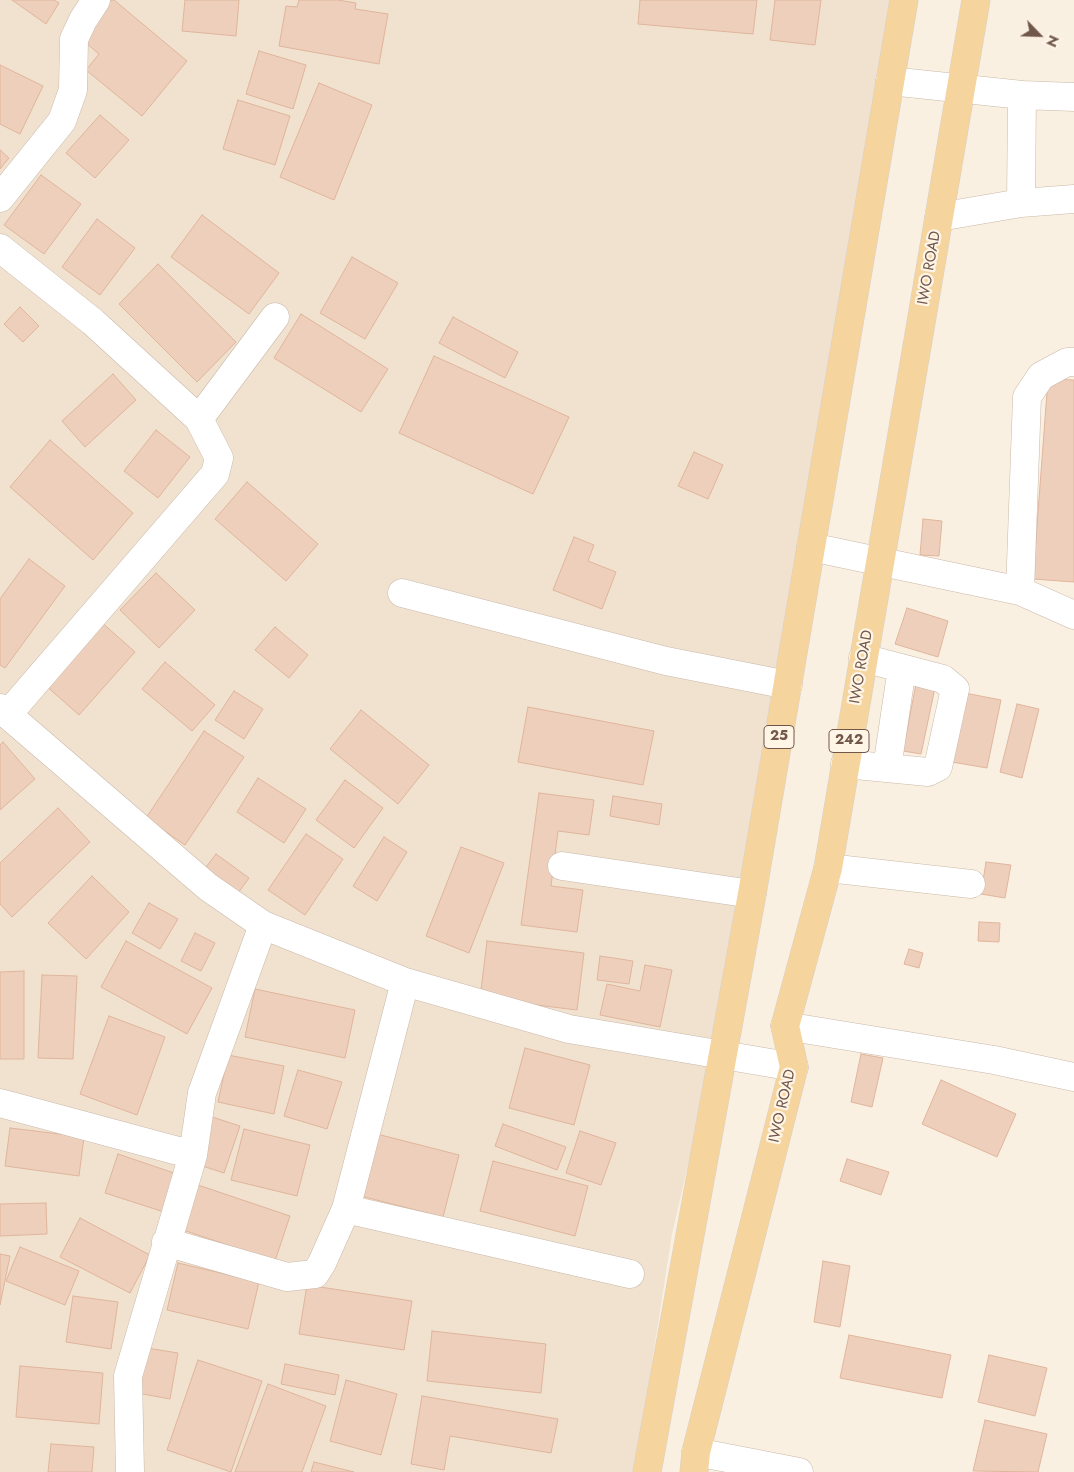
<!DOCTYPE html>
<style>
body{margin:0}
#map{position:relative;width:1074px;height:1472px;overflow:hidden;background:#faf0e1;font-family:Jost,sans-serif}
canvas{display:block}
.north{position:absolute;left:1014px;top:10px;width:50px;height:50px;-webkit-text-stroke:4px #fef5e7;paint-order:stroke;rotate:114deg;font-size:14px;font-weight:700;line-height:20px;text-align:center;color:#70574a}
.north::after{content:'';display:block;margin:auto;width:18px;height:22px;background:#70574a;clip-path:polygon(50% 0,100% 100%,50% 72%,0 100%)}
</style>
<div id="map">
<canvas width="1074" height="1472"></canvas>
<div class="north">N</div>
</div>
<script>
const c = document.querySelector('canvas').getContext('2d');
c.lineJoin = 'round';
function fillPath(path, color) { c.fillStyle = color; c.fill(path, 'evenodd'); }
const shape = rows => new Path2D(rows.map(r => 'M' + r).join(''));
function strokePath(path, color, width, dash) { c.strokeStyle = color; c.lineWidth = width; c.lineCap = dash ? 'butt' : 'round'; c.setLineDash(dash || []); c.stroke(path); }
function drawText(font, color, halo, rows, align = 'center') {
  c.font = font + ' Jost,sans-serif'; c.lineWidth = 4.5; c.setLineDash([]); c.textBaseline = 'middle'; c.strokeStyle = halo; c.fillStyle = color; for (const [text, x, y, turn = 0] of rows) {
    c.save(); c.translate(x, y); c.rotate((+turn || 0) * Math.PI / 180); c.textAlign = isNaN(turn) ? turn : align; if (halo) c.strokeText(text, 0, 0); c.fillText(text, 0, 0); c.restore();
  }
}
fillPath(shape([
 [0,0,891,0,771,804,672,1234,635,1472,0,1472]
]), '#f1e2d0');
const building = shape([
 [12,0,54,0,59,3,46,24,12,0],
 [110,0,114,0,187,61,142,116,86,70,99,54,79,37,110,0],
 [185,0,239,0,236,36,182,31,185,0],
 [299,0,338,0,356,3,355,9,388,14,379,64,279,46,286,6,297,7,299,0],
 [640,0,757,0,753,34,638,24,640,0],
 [775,0,821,0,815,45,770,40,775,0],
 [259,51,306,65,293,109,246,94,259,51],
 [0,65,43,86,20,134,0,124,0,65],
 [319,83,372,105,334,200,280,177,319,83],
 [238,100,290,116,275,165,223,149,238,100],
 [100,115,129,140,95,178,66,153,100,115],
 [0,150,9,158,0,169,0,150],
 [41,175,81,204,44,254,4,225,41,175],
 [202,215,279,273,249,314,171,257,202,215],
 [97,219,135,248,100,295,62,267,97,219],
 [352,257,398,283,365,339,320,313,352,257],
 [158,264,236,342,197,382,119,304,158,264],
 [20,307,39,326,23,342,4,324,20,307],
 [301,314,388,369,361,412,274,358,301,314],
 [453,317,518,352,505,378,439,343,453,317],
 [434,356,569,417,533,494,399,433,434,356],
 [113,374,136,400,85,447,62,421,113,374],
 [1048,379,1074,380,1074,582,1033,579,1048,379],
 [156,430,190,457,158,498,124,471,156,430],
 [50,440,133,513,93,560,10,487,50,440],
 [694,452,723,465,708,499,678,486,694,452],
 [247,482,318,544,286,581,215,519,247,482],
 [923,519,942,521,939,556,920,555,923,519],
 [574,537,594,545,588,561,616,572,602,609,553,590,574,537],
 [29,559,65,586,5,668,0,665,0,599,29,559],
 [156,573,195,610,159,648,120,610,156,573],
 [907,608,948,621,938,657,895,644,907,608],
 [100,621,135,652,79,715,44,684,100,621],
 [275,627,308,655,289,678,255,650,275,627],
 [165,662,215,705,192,731,142,689,165,662],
 [916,684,935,688,921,754,903,751,916,684],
 [234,691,263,709,244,739,215,720,234,691],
 [965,693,1001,700,987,768,952,762,965,693],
 [1017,704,1039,709,1022,778,1000,772,1017,704],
 [528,707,654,731,643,785,518,762,528,707],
 [361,710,429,765,398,804,330,749,361,710],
 [204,731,244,757,185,845,146,818,204,731],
 [3,742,35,779,0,810,0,745,3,742],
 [258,778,306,809,284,843,237,812,258,778],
 [345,780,383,808,354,848,316,820,345,780],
 [539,793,594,800,589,835,558,831,551,886,583,890,577,932,521,925,539,793],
 [613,796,662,804,659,825,610,816,613,796],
 [58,808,90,842,12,917,0,904,0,863,58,808],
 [306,834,343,859,305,915,268,890,306,834],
 [384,837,407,852,377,901,353,886,384,837],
 [461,847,504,863,469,953,426,936,461,847],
 [216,854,249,878,236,896,203,871,216,854],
 [986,862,1011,865,1005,898,981,894,986,862],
 [92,876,129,912,86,959,48,923,92,876],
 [149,903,178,919,160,949,132,933,149,903],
 [979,922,1000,923,999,942,978,941,979,922],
 [195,933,215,943,201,971,181,961,195,933],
 [126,941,212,988,187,1034,101,987,126,941],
 [487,941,584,953,577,1010,480,998,487,941],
 [909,949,923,953,919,968,904,964,909,949],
 [600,956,633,961,629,984,597,980,600,956],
 [645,965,672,970,660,1027,600,1015,607,984,640,991,645,965],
 [24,971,24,1059,0,1059,0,972,24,971],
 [42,975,77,976,73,1059,38,1058,42,975],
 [255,989,355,1010,345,1058,245,1037,255,989],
 [109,1016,165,1037,137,1115,80,1094,109,1016],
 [525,1048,590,1065,574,1125,509,1108,525,1048],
 [861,1054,883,1058,872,1107,851,1102,861,1054],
 [228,1055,284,1066,274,1114,218,1102,228,1055],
 [298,1070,342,1082,327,1129,284,1116,298,1070],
 [941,1080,1016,1114,997,1157,922,1124,941,1080],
 [209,1116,240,1126,224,1173,193,1163,209,1116],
 [503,1124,566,1147,557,1170,495,1146,503,1124],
 [10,1128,84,1137,79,1176,5,1166,10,1128],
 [244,1129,310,1145,297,1196,231,1180,244,1129],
 [580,1131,616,1143,601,1185,566,1173,580,1131],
 [373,1133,459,1155,443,1217,357,1195,373,1133],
 [118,1154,177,1174,164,1212,105,1193,118,1154],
 [847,1159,889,1172,881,1195,840,1181,847,1159],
 [493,1161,588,1186,575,1236,480,1211,493,1161],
 [195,1184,290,1216,275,1261,180,1229,195,1184],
 [46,1203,47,1234,0,1236,0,1204,46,1203],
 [80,1218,150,1255,130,1293,60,1257,80,1218],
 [20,1247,79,1271,65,1305,6,1281,20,1247],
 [0,1254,10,1256,0,1305,0,1254],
 [823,1261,850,1266,840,1327,814,1322,823,1261],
 [178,1263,259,1282,248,1329,167,1310,178,1263],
 [307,1285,412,1301,404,1350,299,1334,307,1285],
 [73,1296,118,1302,111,1349,66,1342,73,1296],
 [432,1331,546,1344,541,1393,427,1381,432,1331],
 [849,1335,951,1355,942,1398,840,1378,849,1335],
 [141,1347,178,1353,170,1399,132,1392,141,1347],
 [989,1355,1047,1368,1035,1416,978,1402,989,1355],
 [198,1360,262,1381,231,1472,167,1450,198,1360],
 [285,1364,339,1375,335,1395,281,1384,285,1364],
 [20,1366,103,1373,99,1424,16,1417,20,1366],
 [346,1380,397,1394,381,1455,330,1441,346,1380],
 [268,1384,326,1406,302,1472,235,1472,268,1384],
 [422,1396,558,1419,551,1453,450,1436,444,1470,411,1464,422,1396],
 [985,1420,1047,1434,1038,1472,973,1471,985,1420],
 [51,1444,94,1447,92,1472,48,1472,51,1444],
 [314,1462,354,1472,311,1472,314,1462]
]);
fillPath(building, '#eecfbb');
strokePath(building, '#e0b59c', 1);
const minor = shape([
 [890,81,1022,95,1021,203,939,217],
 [1022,95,1074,97],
 [0,198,62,121,73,90,74,39,83,20,96,0],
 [1021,203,1074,199],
 [0,248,93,322,199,419],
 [811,547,1020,591,1074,615],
 [1020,591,1027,397,1041,376,1067,362,1074,362],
 [402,593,666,661,788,685],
 [0,708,208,887,263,925,405,982,569,1029,794,1067],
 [8,714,215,474,219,458,199,419,275,317],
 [845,764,928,772,938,767,955,689,943,679,863,658],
 [887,768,902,668],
 [562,866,752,894],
 [828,868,971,884],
 [785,1026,994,1060,1074,1077],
 [0,1103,193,1155],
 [346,1209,630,1274],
 [166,1242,287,1277,315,1274,322,1263,346,1209,405,982],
 [696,1452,799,1472],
 [130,1472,128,1376,193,1155,202,1093,263,925]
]);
const major = shape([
 [647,1472,752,894,904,0],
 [694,1472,696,1452,794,1067,785,1026,828,868,976,0]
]);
strokePath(minor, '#cab8a9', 29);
strokePath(major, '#d7d0cc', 29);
strokePath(minor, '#fff', 28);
strokePath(major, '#f6d49d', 28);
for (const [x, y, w] of [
 [779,737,30],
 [849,741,40]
]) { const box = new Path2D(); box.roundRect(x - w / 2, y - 11.5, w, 23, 4); c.fillStyle = '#fef5e7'; c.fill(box); strokePath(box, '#70574a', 1); }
drawText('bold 14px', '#70574a', null, [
 ["25",779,737],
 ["242",849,741]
]);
drawText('15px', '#70574a', '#fef5e7', [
 ["IWO ROAD",930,268,-80],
 ["IWO ROAD",862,667,-80],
 ["IWO ROAD",783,1106,-77]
]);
</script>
